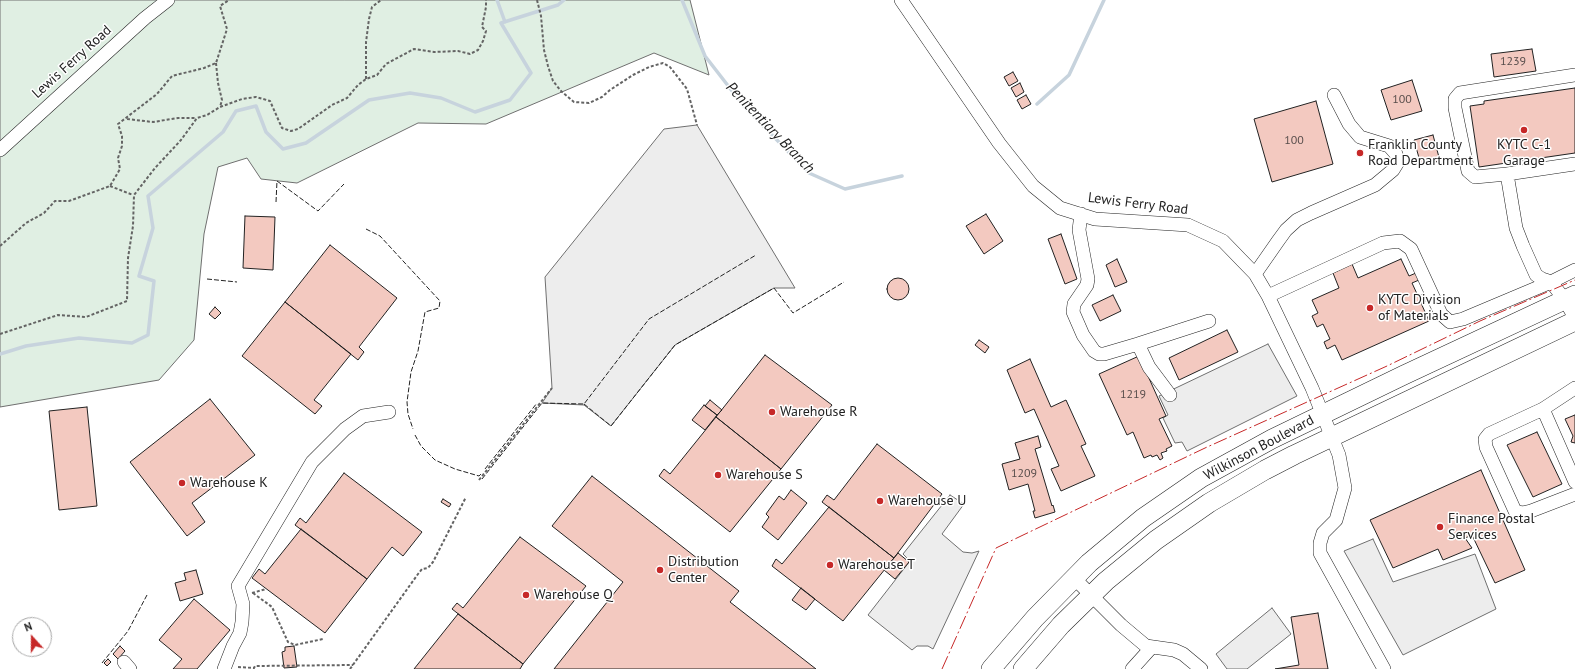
<!DOCTYPE html>
<style>
body{margin:0}
#map{position:relative;width:1575px;height:669px;overflow:hidden;background:#fff;font-family:"PT Sans",sans-serif}
canvas{display:block}
.north{position:absolute;left:12px;top:617px;width:40px;height:40px;box-sizing:border-box;background:#fff;border:1px solid #a7a7a7;border-radius:50%;rotate:339deg;font-size:11px;font-weight:700;line-height:16px;text-align:center;color:#222}
.north::after{content:'';display:block;margin:auto;width:14px;height:18px;background:#c62828;clip-path:polygon(50% 0,100% 100%,50% 72%,0 100%)}
</style>
<div id="map">
<canvas width="1575" height="669"></canvas>
<div class="north">N</div>
</div>
<script>
const c = document.querySelector('canvas').getContext('2d');
c.lineJoin = 'round';
function fillPath(path, color) { c.fillStyle = color; c.fill(path, 'evenodd'); }
const shape = rows => new Path2D(rows.map(r => 'M' + r).join(''));
function strokePath(path, color, width, dash) { c.strokeStyle = color; c.lineWidth = width; c.lineCap = dash ? 'butt' : 'round'; c.setLineDash(dash || []); c.stroke(path); }
function drawText(font, color, halo, rows, align = 'center') {
  c.font = font + ' "PT Sans",sans-serif'; c.lineWidth = 3; c.setLineDash([]); c.textBaseline = 'middle'; c.strokeStyle = halo; c.fillStyle = color; for (const [text, x, y, turn = 0] of rows) {
    c.save(); c.translate(x, y); c.rotate((+turn || 0) * Math.PI / 180); c.textAlign = isNaN(turn) ? turn : align; if (halo) c.strokeText(text, 0, 0); c.fillText(text, 0, 0); c.restore();
  }
}
const green = shape([
 [0,0,690,0,709,75,654,53,486,124,418,123,297,183,261,179,247,158,218,167,204,234,194,340,159,380,0,407,0,0]
]);
fillPath(green, '#e0efe3');
strokePath(green, '#6f6f6f', 1);
const parking = shape([
 [697,125,795,288,774,288,675,345,611,426,584,405,542,403,552,388,545,277,664,129,697,125],
 [1268,344,1297,396,1187,451,1182,442,1175,443,1163,418,1168,415,1159,396,1268,344],
 [950,495,964,504,942,534,963,552,972,553,979,551,933,649,928,646,917,646,912,650,868,615,910,561,903,554,950,495],
 [1373,539,1393,582,1475,554,1496,609,1403,655,1344,551,1373,539],
 [1272,608,1291,634,1247,669,1227,669,1216,654,1272,608]
]);
fillPath(parking, '#ededed');
strokePath(parking, '#6f6f6f', 1);
strokePath(shape([
 [497,0,505,22],
 [682,0,705,56,743,105,809,173,845,189,902,176],
 [1037,104,1069,75,1104,0],
 [0,354,26,346,79,338,132,343,148,335,154,281,139,276,153,228,148,196,223,132,236,111,256,106,266,132,283,149,306,143,369,100,410,93,441,98,475,112,510,100,531,73,501,23,558,5,564,0]
]), '#c7d3dd', 3.5);
const building = shape([
 [1532,49,1536,71,1494,77,1491,54,1532,49],
 [1013,72,1018,81,1009,86,1004,77,1013,72],
 [1412,80,1422,111,1391,120,1381,90,1412,80],
 [1020,83,1024,92,1016,97,1011,88,1020,83],
 [1575,88,1575,153,1479,167,1470,106,1484,104,1484,101,1575,88],
 [1026,95,1031,104,1022,109,1017,100,1026,95],
 [1316,101,1333,164,1272,182,1254,119,1316,101],
 [1433,135,1440,161,1421,165,1414,140,1433,135],
 [986,214,1003,241,984,254,966,226,986,214],
 [245,216,275,217,273,270,243,268,245,216],
 [1061,234,1077,279,1065,284,1048,239,1061,234],
 [330,245,397,298,359,347,364,352,358,360,285,302,330,245],
 [1117,259,1127,282,1115,287,1106,265,1117,259],
 [1401,259,1409,276,1416,273,1419,280,1412,283,1418,296,1425,293,1428,300,1421,303,1429,321,1342,360,1335,345,1327,349,1324,342,1330,339,1323,324,1317,327,1312,316,1318,313,1312,300,1339,288,1333,273,1352,264,1358,278,1401,259],
 '887 289a11 11 0 1 1 22 0a11 11 0 1 1-22 0Z',
 [1113,295,1121,311,1100,321,1092,305,1113,295],
 [285,302,351,354,314,400,322,406,315,414,242,356,285,302],
 [215,307,221,313,215,319,209,314,215,307],
 [1227,330,1238,352,1179,380,1169,358,1227,330],
 [979,340,989,347,985,353,975,345,979,340],
 [765,355,832,405,781,469,716,417,765,355],
 [1139,356,1166,416,1159,419,1172,446,1166,449,1167,451,1161,453,1163,458,1160,460,1157,455,1152,457,1151,455,1144,458,1133,432,1127,435,1099,374,1139,356],
 [1030,359,1051,407,1066,400,1086,444,1081,446,1095,476,1061,491,1051,469,1059,466,1034,409,1025,413,1007,370,1030,359],
 [210,399,255,455,192,503,205,522,187,536,130,462,210,399],
 [710,400,722,410,717,415,705,406,710,400],
 [704,405,717,415,705,430,692,420,704,405],
 [87,407,97,506,59,510,49,411,87,407],
 [1575,415,1575,443,1571,442,1573,436,1565,419,1575,415],
 [716,417,781,469,730,532,659,476,664,469,670,474,716,417],
 [1537,432,1562,484,1533,497,1507,445,1537,432],
 [1038,436,1041,447,1035,449,1052,506,1053,505,1055,512,1035,518,1033,511,1035,511,1028,484,1009,490,1002,464,1020,459,1015,443,1038,436],
 [877,444,942,494,894,558,822,502,827,495,834,500,877,444],
 [1481,470,1525,570,1495,583,1472,535,1465,538,1472,548,1443,560,1438,549,1393,568,1370,520,1481,470],
 [344,473,422,532,403,556,392,547,367,579,295,525,300,518,306,523,344,473],
 [592,476,739,591,730,602,816,669,554,669,623,582,552,526,592,476],
 [791,490,807,503,778,540,762,527,769,517,766,514,779,496,784,500,791,490],
 [443,499,451,504,449,507,441,502,443,499],
 [829,507,894,558,843,621,772,566,776,559,782,564,829,507],
 [301,529,367,579,325,633,252,578,259,569,265,574,301,529],
 [520,537,586,586,523,664,452,609,457,603,463,608,520,537],
 [898,553,909,562,895,579,884,570,898,553],
 [196,570,203,594,180,601,175,583,186,580,184,573,196,570],
 [801,588,815,599,806,610,792,600,801,588],
 [194,599,230,630,197,669,173,669,182,659,159,640,194,599],
 [1318,613,1328,669,1275,669,1299,665,1291,617,1318,613],
 [458,614,523,664,520,669,414,669,458,614],
 [120,646,125,651,118,659,113,654,120,646],
 [294,646,297,667,284,668,282,652,285,651,285,647,294,646],
 [108,659,111,662,107,666,104,663,108,659]
]);
fillPath(building, '#f3c9c0');
strokePath(building, '#222', 1);
const minor = shape([
 [901,0,999,143,1033,186,1060,208,1095,219,1188,225,1223,241,1255,274,1268,296,1312,388,1339,455,1345,488,1336,520,1323,533,1320,543,1320,553,1384,669],
 [0,150,145,18,168,0],
 [1507,174,1575,164],
 [1081,214,1079,230,1088,279,1087,285,1074,304,1073,312,1083,335,1094,351,1099,354,1104,354,1138,344,1209,321],
 [1575,270,1551,282,1565,300,1575,318],
 [1255,274,1278,241,1286,230,1297,220,1311,213,1375,185,1393,170,1398,162,1396,154,1389,146,1360,137,1349,124,1334,95],
 [1551,282,1542,279,1536,275,1523,246,1516,228,1507,174,1475,177,1468,171,1455,108,1455,99,1460,93,1575,75],
 [1268,296,1383,243,1400,241,1411,249,1441,314,1450,322,1463,319,1551,282],
 [1138,344,1149,367,1170,395],
 [1575,388,1543,409,1489,434,1485,439,1486,447,1515,511,1522,513,1531,511,1575,494],
 [1543,409,1575,482],
 [1074,578,1121,625,1146,646,1174,650,1183,654,1201,669],
 [124,662,130,669],
 [224,669,233,646,240,633,242,622,243,604,238,586,312,462,345,429,363,416,389,412],
 [1132,669,1151,648]
]);
const highway = shape([
 [991,669,1035,618,1089,563,1143,518,1201,478,1272,439,1404,375,1575,295],
 [1023,669,1061,625,1106,581,1156,540,1209,503,1265,470,1294,455,1575,321]
]);
strokePath(minor, '#222', 14);
strokePath(highway, '#222', 20);
strokePath(shape([
 [537,0,541,16,544,50,548,66,553,81,561,91,574,102,589,103,602,97,610,90,633,75,649,67,663,63,670,67,687,89,697,125],
 [216,63,218,83,222,100,220,107],
 [366,79,366,42,369,19,372,7,381,0],
 [127,119,153,122,178,118,196,118],
 [110,186,133,195],
 [0,246,26,223,44,213,55,201,69,201,110,186,120,169,118,158,122,146,122,136,118,124,157,94,172,76,204,68,216,63,227,29,220,6,229,0],
 [0,334,58,315,86,317,127,301,128,258,133,226,134,195,155,168,181,140,197,118,207,115,220,107,242,99,256,97,270,101,282,128,291,131,298,129,332,105,347,98,358,85,366,79,377,75,386,64,414,49,434,52,458,51,470,54,478,50,483,41,486,31,482,27,486,7,486,0],
 [479,480,552,388],
 [252,593,266,589],
 [253,593,272,607,288,642,295,645,323,639],
 [238,667,254,668,255,666,353,665],
 [350,669,418,574,422,569,428,568,433,562,466,497]
]), '#646464', 2, [3, 2]);
strokePath(minor, '#fff', 13);
strokePath(highway, '#fff', 19);
strokePath(shape([
 [276,202,277,181,318,211,344,184],
 [366,229,380,236,440,301,439,308,425,312,418,351,411,372,407,402,408,414,413,429],
 [207,279,237,282],
 [584,404,611,426,675,345,774,288,793,313,844,282],
 [415,435,421,446,435,460,455,469,479,476,482,473],
 [485,469,537,403],
 [482,479,542,403,584,404,649,319,756,255],
 [102,663,128,631,147,595]
]), '#222', 1, [5, 2]);
strokePath(shape([
 [942,669,996,548,1205,448,1387,366,1480,321,1575,280]
]), '#c62828', 1, [14, 3, 2, 3]);
for (const [x, y, r, color] of [
 [1524,130,4,"#c62828"],
 [1360,153,4,"#c62828"],
 [1370,308,4,"#c62828"],
 [772,412,4,"#c62828"],
 [718,475,4,"#c62828"],
 [182,483,4,"#c62828"],
 [880,501,4,"#c62828"],
 [1440,527,4,"#c62828"],
 [830,565,4,"#c62828"],
 [660,570,4,"#c62828"],
 [526,595,4,"#c62828"]
]) { const dot = new Path2D(); dot.arc(x, y, r, 0, 2 * Math.PI); c.fillStyle = color; c.fill(dot); strokePath(dot, '#fff', 1.5); }
drawText('12px', '#564c4a', null, [
 ["1239",1513,62],
 ["100",1402,100],
 ["100",1294,141],
 ["1219",1133,395],
 ["1209",1024,474]
]);
drawText('14px', '#222', '#fff', [
 ["Lewis Ferry Road",72,62,-42],
 ["Lewis Ferry Road",1138,204,7],
 ["Wilkinson Boulevard",1259,448,-28]
]);
drawText('14px', '#222', '#fff', [
 ["Franklin County",1368,145],
 ["Road Department",1368,161],
 ["KYTC C-1",1524,145,"center"],
 ["Garage",1524,161,"center"],
 ["KYTC Division",1378,300],
 ["of Materials",1378,316],
 ["Warehouse R",780,412],
 ["Warehouse S",726,475],
 ["Warehouse K",190,483],
 ["Warehouse U",888,501],
 ["Finance Postal",1448,519],
 ["Services",1448,535],
 ["Distribution",668,562],
 ["Center",668,578],
 ["Warehouse T",838,565],
 ["Warehouse Q",534,595]
], 'left');
drawText('italic 15px', '#222', '#fff', [
 ["Penitentiary Branch",770,128,46]
]);
</script>
